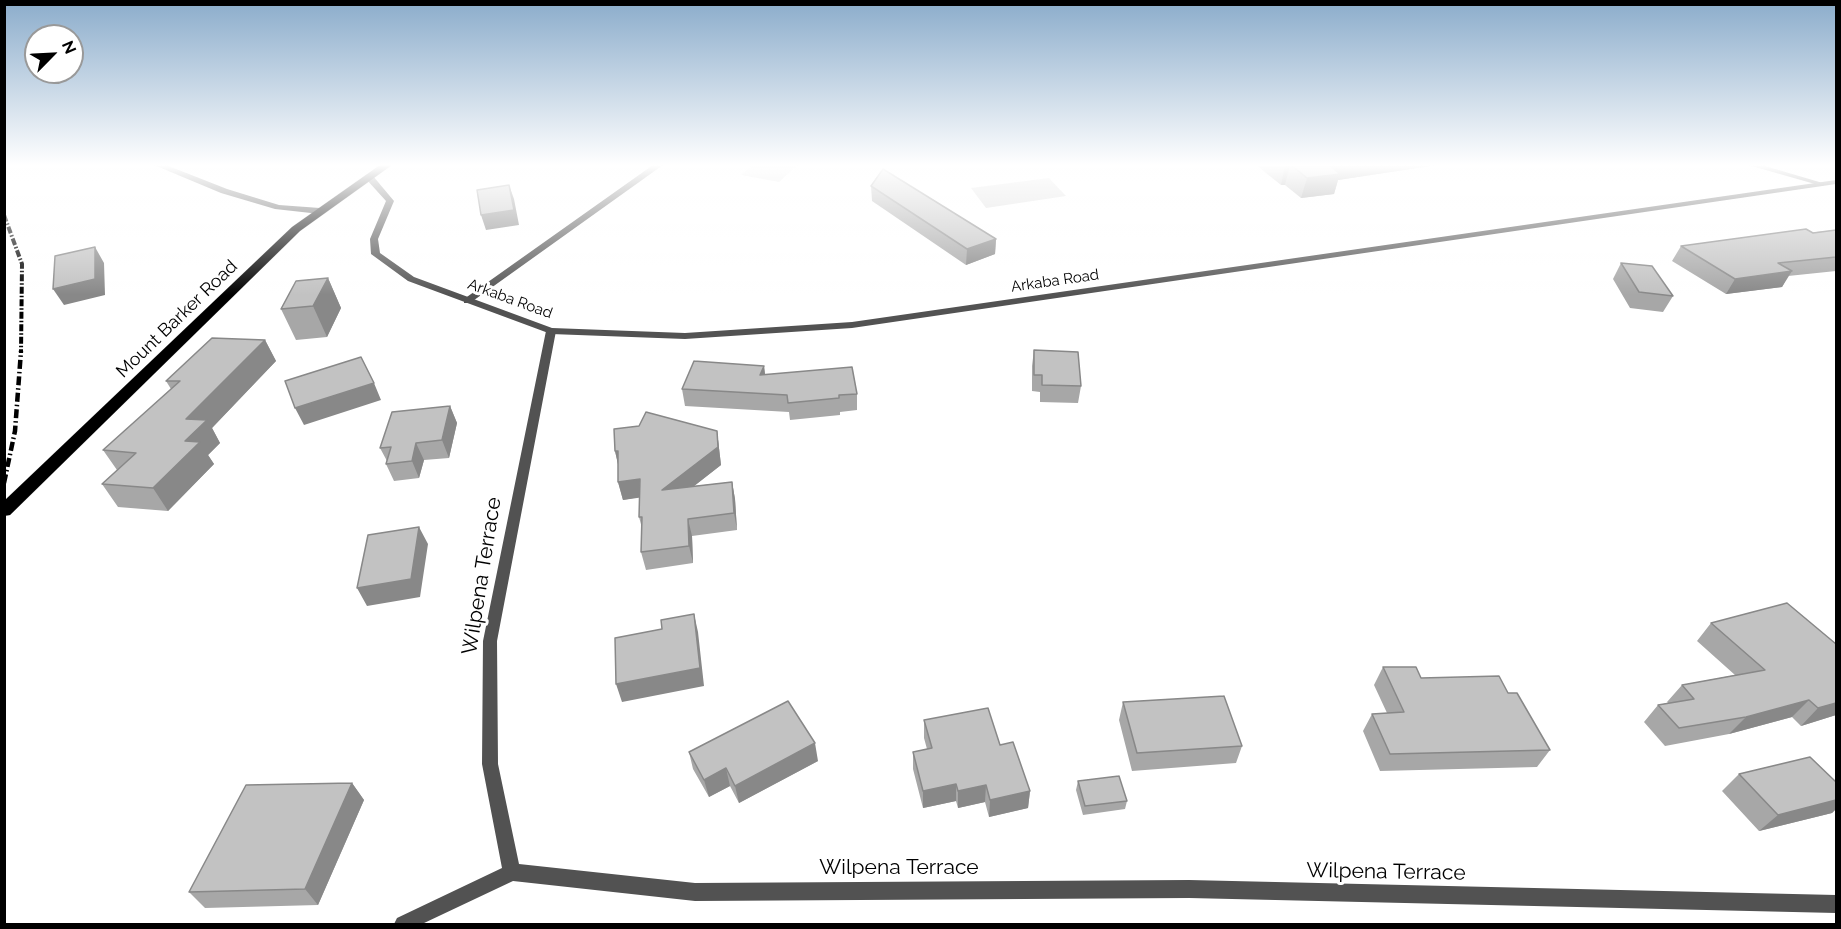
<!DOCTYPE html>
<style>
body{margin:0}
#map{position:relative;width:1841px;height:929px;overflow:hidden;background:#fff;font-family:Raleway,sans-serif}
canvas{display:block}
.frame{position:absolute;inset:0;border:6px solid #000;pointer-events:none}
.north{position:absolute;left:24px;top:24px;width:60px;height:60px;box-sizing:border-box;background:#fff;border:2px solid #999;border-radius:50%;rotate:66deg;font-size:16px;font-weight:700;line-height:24px;text-align:center;color:#000}
.north::after{content:'';display:block;margin:auto;width:21px;height:27px;background:#000;clip-path:polygon(50% 0,100% 100%,50% 72%,0 100%)}
</style>
<div id="map">
<canvas width="1841" height="929"></canvas>
<div class="frame"></div>
<div class="north">N</div>
</div>
<script>
const c = document.querySelector('canvas').getContext('2d');
c.lineJoin = 'round';
function fillPath(path, color) { c.fillStyle = color; c.fill(path, 'evenodd'); }
const shape = rows => new Path2D(rows.map(r => 'M' + r).join(''));
function strokePath(path, color, width, dash) { c.strokeStyle = color; c.lineWidth = width; c.lineCap = dash ? 'butt' : 'round'; c.setLineDash(dash || []); c.stroke(path); }
function drawText(font, color, halo, rows, align = 'center') {
  c.font = font + ' Raleway,sans-serif'; c.lineWidth = 6; c.setLineDash([]); c.textBaseline = 'middle'; c.strokeStyle = halo; c.fillStyle = color; for (const [text, x, y, turn = 0] of rows) {
    c.save(); c.translate(x, y); c.rotate((+turn || 0) * Math.PI / 180); c.textAlign = isNaN(turn) ? turn : align; if (halo) c.strokeText(text, 0, 0); c.fillText(text, 0, 0); c.restore();
  }
}
fillPath(shape([
 [753,165,798,165,779,182,741,175],
 [1049,178,1066,196,986,208,971,188]
]), '#d9d9d9');
const primary = shape([
 [380,165,392,165,300,231,10,515,4,516,4,501,292,227,380,165]
]);
strokePath(primary, '#dbdbdb', 1);
fillPath(shape([
 [154,165,166,165,227,189,279,205,320,208,324,211,320,214,275,209,221,193,154,165],
 [653,165,663,165,470,303,464,303,464,299,653,165],
 [1748,165,1762,165,1826,184,1822,186,1748,165],
 [551,328,556,331,497,641,498,764,519,864,695,883,1189,880,1836,895,1836,913,1189,898,695,901,513,881,422,924,394,924,397,918,502,868,482,764,483,641,546,331,551,328]
]), '#525252');
fillPath(shape([
 [367,176,373,176,394,201,378,239,380,253,414,277,552,328,685,333,852,322,1836,180,1836,184,852,328,685,339,551,334,408,281,371,254,370,239,386,201,367,180,367,176]
]), '#525252');
fillPath(primary, '#000');
strokePath(shape([
 [4,215,22,264,21,353]
]), '#000', 4, [7, 2, 1.5, 2]);
strokePath(shape([
 [4,483,15,431,21,351]
]), '#000', 4.5, [9, 3, 1.5, 3]);
fillPath(shape([
 [1256,165,1437,165,1338,180,1334,194,1301,198,1285,185,1281,185],
 [871,186,996,239,995,254,966,265,872,201],
 [1836,230,1836,271,1788,276,1782,287,1726,294,1672,261,1681,246],
 [1621,263,1673,296,1663,312,1630,308,1613,279],
 [328,278,341,308,327,337,296,340,281,309],
 [265,340,276,361,212,428,220,443,208,455,214,464,168,511,118,507,102,484,117,470,103,450,171,389,166,381],
 [1034,350,1081,386,1078,403,1040,402,1040,392,1032,391,1032,366],
 [764,366,765,375,857,394,857,410,840,412,840,415,790,420,789,412,685,406,682,389],
 [450,406,457,423,449,458,424,460,419,478,394,481,386,464,387,461,380,448],
 [717,431,721,465,694,486,732,482,735,499,737,530,692,536,693,563,646,570,641,552,642,528,639,517,639,497,623,500,618,482,618,464,615,451],
 [1711,623,1836,715,1801,726,1792,717,1729,734,1665,746,1644,722,1658,705,1668,703,1667,702,1682,685,1735,675,1697,641],
 [1383,667,1421,678,1508,693,1550,750,1537,767,1380,771,1363,731,1372,714,1387,713,1374,685],
 [1123,702,1242,746,1236,763,1132,771,1119,720],
 [924,720,1000,745,1030,791,1028,808,989,817,985,802,958,808,956,801,923,808,913,769,913,752,927,749,924,738],
 [689,752,818,761,739,803,730,786,709,797,693,769],
 [1739,774,1836,782,1836,809,1832,813,1759,831,1722,791],
 [1078,781,1127,801,1125,809,1083,815,1076,790],
 [352,783,364,800,318,905,205,908,189,892]
]), '#a7a7a7');
fillPath(shape([
 [1290,165,1285,185,1281,185,1285,166],
 [1325,165,1437,165,1338,180,1334,194,1301,198,1307,178],
 [509,185,514,199,519,225,486,230,481,215],
 [996,239,995,254,966,265,967,249],
 [95,247,104,263,105,295,64,305,53,289],
 [1792,271,1782,287,1726,294,1735,279],
 [328,278,341,308,327,337,313,306],
 [265,340,276,361,212,428,220,443,208,455,214,464,168,511,153,488,185,441,186,419],
 [764,366,766,382,760,375],
 [374,383,381,400,304,425,295,408],
 [450,406,457,423,449,458,442,440],
 [717,431,721,465,666,508,662,490],
 [416,443,424,460,419,478,412,461],
 [615,451,618,451,619,469],
 [640,479,644,497,623,500,618,482],
 [732,482,735,499,737,530,734,513],
 [688,519,692,536,693,563,689,546],
 [419,527,428,544,420,597,367,606,357,588],
 [694,614,698,632,704,686,622,702,616,684],
 [1809,700,1792,717,1729,734,1746,717],
 [1836,703,1836,715,1801,726,1818,708],
 [815,743,818,761,739,803,735,786],
 [726,768,730,786,709,797,704,780],
 [352,783,364,800,318,905,305,889],
 [956,784,956,801,923,808,923,791],
 [986,785,985,802,958,808,958,791],
 [1030,791,1028,808,989,817,990,800],
 [1836,800,1836,809,1832,813,1759,831,1778,815]
]), '#888');
const building = shape([
 [1291,165,1329,165,1340,174,1307,178,1291,165],
 [883,169,996,239,967,249,871,186,883,169],
 [509,185,514,210,481,215,477,190,509,185],
 [1806,229,1813,233,1836,230,1836,257,1778,263,1792,271,1735,279,1681,246,1806,229],
 [95,247,95,279,53,289,55,256,95,247],
 [1621,263,1652,266,1673,296,1639,292,1621,263],
 [328,278,313,306,281,309,296,281,328,278],
 [212,338,265,340,186,419,207,420,185,441,200,442,153,488,102,484,136,453,103,450,180,381,166,381,212,338],
 [1034,350,1078,352,1081,386,1042,385,1042,375,1034,375,1034,350],
 [361,357,374,383,295,408,285,381,361,357],
 [694,361,764,366,760,375,852,367,857,394,839,395,839,398,788,403,787,395,682,389,694,361],
 [450,406,442,440,416,443,412,461,386,464,391,447,380,448,392,412,450,406],
 [646,412,717,431,718,447,662,490,732,482,734,513,688,519,689,546,641,552,642,517,639,517,640,479,618,482,618,451,615,451,614,429,639,426,646,412],
 [419,527,411,579,357,588,368,535,419,527],
 [1787,603,1836,644,1836,703,1818,708,1809,700,1746,717,1679,728,1658,705,1694,699,1682,685,1765,670,1711,623,1787,603],
 [694,614,700,668,616,684,615,638,662,629,661,620,694,614],
 [1383,667,1416,667,1421,678,1499,676,1508,693,1517,693,1550,750,1390,754,1372,714,1404,712,1383,667],
 [1224,696,1242,746,1137,753,1123,702,1224,696],
 [788,701,815,743,735,786,726,768,704,780,689,752,788,701],
 [988,708,1000,745,1013,742,1030,791,990,800,986,785,958,791,956,784,923,791,913,752,932,748,924,720,988,708],
 [1810,757,1836,782,1836,800,1778,815,1739,774,1810,757],
 [1119,776,1127,801,1085,806,1078,781,1119,776],
 [352,783,305,889,189,892,246,785,352,783]
]);
fillPath(building, '#c2c2c2');
strokePath(building, '#888', 1.5);
const sky = c.createLinearGradient(0, 0, 0, 295);
sky.addColorStop(0, '#8baccb');
sky.addColorStop(0.56, '#fff');
sky.addColorStop(1, '#ffffff00');
c.fillStyle = sky;
c.fillRect(0, 0, 1841, 295);
drawText('15px', '#000', '#fff', [
 ["Arkaba Road",1055,281,-8],
 ["Arkaba Road",510,299,20]
]);
drawText('18px', '#000', '#fff', [
 ["Mount Barker Road",177,319,-44]
]);
drawText('21px', '#000', '#fff', [
 ["Wilpena Terrace",482,576,-81],
 ["Wilpena Terrace",899,868],
 ["Wilpena Terrace",1386,872,1]
]);
</script>
